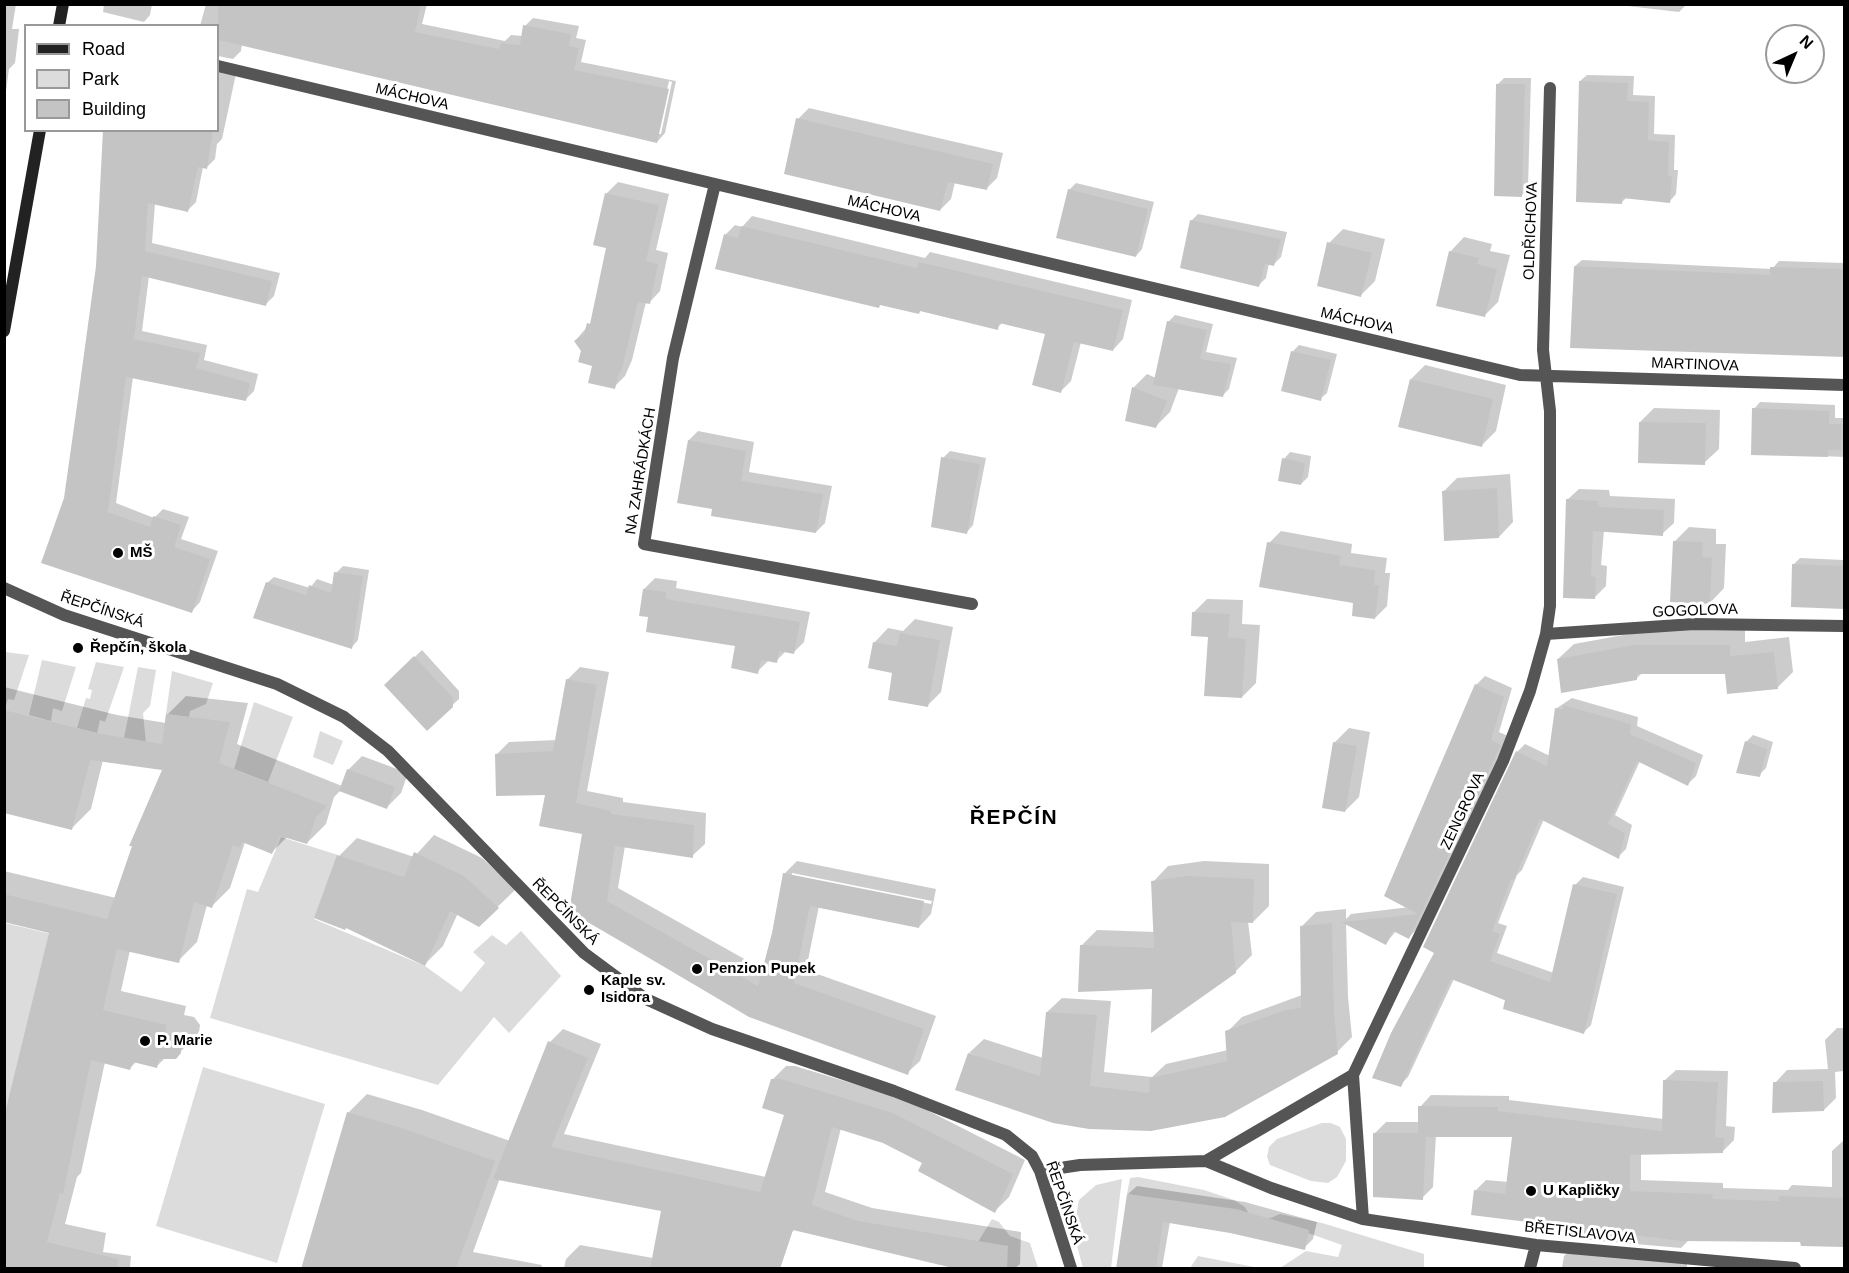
<!DOCTYPE html>
<meta charset="utf-8">
<style>
body{margin:0}
#map{position:relative;width:1849px;height:1273px;overflow:hidden;background:#fff;font-family:Arial,sans-serif}
canvas{display:block}
.frame{position:absolute;inset:0;border:6px solid #000;pointer-events:none}
.legend{position:absolute;left:24px;top:24px;width:195px;height:108px;box-sizing:border-box;background:#fff;border:2px solid #999;margin:0;padding:8px 10px;list-style:none;font-size:18px;color:#000}
.legend li{display:flex;align-items:center;gap:12px;height:30px}
.legend b{width:30px;border:2px solid #999}
.north{position:absolute;left:1765px;top:24px;width:60px;height:60px;box-sizing:border-box;background:#fff;border:2px solid #999;border-radius:50%;rotate:44deg;font-size:16px;font-weight:700;line-height:24px;text-align:center;color:#000}
.north::after{content:'';display:block;margin:auto;width:21px;height:27px;background:#000;clip-path:polygon(50% 0,100% 100%,50% 72%,0 100%)}
</style>
<div id="map">
<canvas width="1849" height="1273"></canvas>
<div class="frame"></div>
<ul class="legend">
<li><b style="height:8px;background:#222"></b>Road</li>
<li><b style="height:16px;background:#dcdcdc"></b>Park</li>
<li><b style="height:16px;background:#c4c4c4"></b>Building</li>
</ul>
<div class="north">N</div>
</div>
<script>
const c = document.querySelector('canvas').getContext('2d');
c.lineJoin = 'round';
function fillPath(path, color) { c.fillStyle = color; c.fill(path, 'evenodd'); }
const shape = rows => new Path2D(rows.map(r => 'M' + r).join(''));
function strokePath(path, color, width, dash) { c.strokeStyle = color; c.lineWidth = width; c.lineCap = dash ? 'butt' : 'round'; c.setLineDash(dash || []); c.stroke(path); }
function drawText(font, color, halo, rows, align = 'center') {
  c.font = font + ' Arial,sans-serif'; c.lineWidth = 6; c.setLineDash([]); c.textBaseline = 'middle'; c.strokeStyle = halo; c.fillStyle = color; for (const [text, x, y, turn = 0] of rows) {
    c.save(); c.translate(x, y); c.rotate((+turn || 0) * Math.PI / 180); c.textAlign = isNaN(turn) ? turn : align; if (halo) c.strokeText(text, 0, 0); c.fillText(text, 0, 0); c.restore();
  }
}
fillPath(shape([
 [5,652,29,655,14,700,8,699,5,708],
 [42,660,76,667,62,711,53,708,51,721,29,715],
 [96,662,124,667,105,722,100,720,97,733,77,728,86,698,90,699,92,690,88,689],
 [138,667,156,670,150,706,143,713,146,743,124,738],
 [172,671,213,683,206,704,190,711,189,717,166,714],
 [254,702,293,717,268,782,234,769],
 [320,731,343,741,333,765,313,757],
 [281,837,338,855,314,919,425,966,461,992,485,963,473,952,492,935,506,945,521,931,561,976,509,1033,494,1017,438,1085,210,1018,247,889,258,892],
 [5,923,55,935,5,1117],
 [203,1067,325,1104,277,1263,156,1226],
 [1322,1123,1331,1123,1340,1127,1346,1139,1346,1161,1337,1177,1328,1183,1311,1181,1270,1165,1267,1157,1269,1147,1277,1139],
 [1138,1177,1204,1190,1234,1200,1245,1207,1249,1214,1127,1194,1130,1178],
 [1122,1179,1111,1268,1083,1268,1073,1231,1079,1200,1096,1185],
 [1280,1214,1322,1223,1424,1254,1424,1268,1280,1268,1306,1251,1338,1257,1342,1245,1268,1219],
 [992,1219,999,1222,1010,1236,1030,1243,1038,1268,1007,1268,1007,1246,978,1242],
 [1198,1256,1259,1268,1261,1268,1190,1268]
]), '#dcdcdc');
fillPath(shape([
 [4,4,16,4,12,29,19,29,15,63,9,69,4,106],
 [104,4,152,4,150,15,144,22,103,12],
 [206,4,427,4,422,24,505,41,511,35,523,36,525,26,533,18,579,26,576,38,586,40,581,62,676,81,665,133,657,142,242,44,241,51,233,59,218,56,221,64,237,69,222,139,217,144,215,159,207,167,203,167,196,202,187,211,155,203,152,243,280,273,274,296,266,304,149,276,142,331,207,345,204,360,258,374,254,391,246,399,133,377,116,503,154,518,163,509,189,517,181,539,218,551,200,602,192,611,65,499,97,266,105,130,218,130,218,26,200,26],
 [669,81,672,82,661,134,657,134],
 [1611,4,1687,4,1679,12],
 [1587,75,1634,76,1633,95,1655,96,1654,134,1675,135,1674,170,1678,170,1676,194,1670,201,1627,197,1621,203,1580,81],
 [1504,78,1531,78,1528,188,1522,195,1497,85],
 [809,108,1003,153,997,178,986,189,955,182,951,199,940,210,798,119],
 [618,182,669,194,656,250,668,253,660,291,649,303,646,302,632,360,625,376,614,387,575,341,593,320,608,247,607,193],
 [1076,183,1154,202,1142,249,1136,256,1069,190],
 [1198,214,1287,232,1281,257,1274,264,1269,263,1266,278,1259,285,1182,267,1192,220],
 [752,216,925,258,930,252,1132,300,1123,339,1113,350,1081,342,1071,381,1061,391,1047,333,1003,322,997,328,725,235,735,225,742,227],
 [1343,229,1385,239,1375,281,1360,296,1329,243],
 [1464,237,1492,244,1490,251,1510,255,1498,302,1484,316,1450,252],
 [1582,260,1772,269,1779,261,1844,263,1844,356,1575,266],
 [1175,315,1213,324,1206,352,1237,358,1229,389,1223,395,1179,388,1170,412,1156,426,1133,388,1147,374,1156,378,1168,322],
 [1299,345,1337,354,1327,393,1320,399,1283,390,1293,351],
 [1425,365,1506,385,1496,431,1482,445,1411,379],
 [1760,402,1835,405,1835,418,1844,418,1844,457,1752,453,1754,409],
 [1654,408,1720,410,1719,449,1704,463,1640,422],
 [698,431,754,442,749,472,832,486,825,523,816,532,714,508,689,440],
 [950,451,986,458,973,525,967,532,943,458],
 [1290,452,1311,456,1308,477,1301,484,1284,459],
 [1510,474,1513,522,1499,537,1443,492,1457,478],
 [1579,489,1609,490,1610,496,1675,499,1674,523,1662,534,1604,530,1601,565,1607,566,1606,586,1594,598,1567,500],
 [1689,527,1716,529,1716,544,1726,544,1724,588,1710,603,1675,541],
 [1281,531,1352,544,1351,553,1387,558,1385,573,1390,573,1387,606,1375,618,1269,543],
 [1800,558,1844,560,1844,607,1793,565],
 [343,566,369,570,358,640,352,647,267,583,274,577,310,588,317,579,334,585,336,573],
 [655,578,677,581,676,588,810,612,804,642,794,652,786,651,776,661,768,661,757,672,737,644,650,616,644,589],
 [1207,599,1243,600,1242,624,1260,625,1256,683,1242,697,1209,636,1193,613],
 [915,619,953,627,941,692,927,706,894,672,874,643,888,628,903,631],
 [1651,630,1745,630,1745,642,1789,637,1793,672,1777,688,1726,673,1642,673,1637,678,1558,659,1574,644],
 [422,650,459,691,459,699,427,729,386,685],
 [580,667,609,672,587,791,623,798,623,802,706,813,705,844,692,856,625,846,618,888,764,970,774,933,784,874,797,861,936,889,931,914,919,927,819,906,806,970,936,1016,920,1061,907,1073,750,1016,577,916,572,904,584,833,547,793,496,755,509,742,557,740,567,680],
 [792,873,932,901,931,904,792,877],
 [1485,676,1512,688,1499,732,1508,736,1504,748,1417,929,1408,938,1396,931,1386,943,1346,923,1348,997,1352,1037,1337,1052,1151,1129,969,1053,984,1039,1043,1058,1047,1012,1062,998,1111,1001,1104,1072,1152,1077,1166,1064,1228,1050,1227,1032,1242,1017,1302,995,1301,927,1316,912,1346,909,1346,919,1351,914,1410,907,1476,685],
 [4,687,117,715,166,723,167,715,186,696,248,703,237,744,342,786,348,770,362,756,408,773,401,793,387,807,341,790,334,797,326,824,307,843,287,837,272,852,245,842,230,888,211,907,207,905,197,942,178,961,130,950,121,991,186,1006,184,1015,194,1017,200,1025,199,1033,175,1057,166,1057,157,1066,137,1061,130,1068,105,1062,81,1173,77,1177,65,1224,106,1233,103,1252,131,1256,130,1268,4,1268,51,932,4,921,4,871,116,898,164,769,103,760,91,809,72,828,4,812],
 [1572,698,1638,717,1637,726,1703,755,1696,776,1688,784,1640,761,1615,815,1632,825,1626,849,1618,857,1544,819,1522,870,1517,875,1498,923,1507,926,1497,953,1554,973,1575,885,1583,877,1624,887,1591,1025,1583,1033,1454,979,1408,1077,1400,1085,1436,952,1517,752,1525,744,1550,756,1557,708],
 [1349,728,1370,732,1359,797,1345,811,1335,742],
 [1753,735,1773,742,1766,768,1759,775,1746,742],
 [434,835,482,858,516,889,479,925,458,913,443,946,425,964,339,856,357,838,414,857],
 [1204,861,1269,864,1269,906,1253,922,1248,921,1252,955,1235,972,1154,988,1081,946,1097,930,1155,932,1153,882,1168,866],
 [1837,1028,1844,1028,1844,1071,1835,1072,1836,1098,1824,1110,1775,1083,1787,1070,1828,1069,1825,1040],
 [563,1029,601,1044,564,1134,766,1177,785,1114,772,1080,786,1066,795,1066,907,1100,1025,1160,1009,1197,995,1211,924,1162,883,1142,841,1128,825,1192,872,1208,1021,1232,1020,1264,1015,1268,964,1268,795,1229,756,1268,564,1268,566,1259,580,1245,653,1258,663,1210,500,1178,473,1252,542,1265,541,1268,303,1268,348,1113,367,1094,422,1110,510,1141,550,1042],
 [1676,1070,1728,1071,1726,1126,1735,1127,1734,1140,1723,1151,1641,1153,1641,1180,1723,1183,1723,1188,1788,1190,1792,1185,1832,1187,1832,1151,1844,1140,1844,1246,1802,1241,1689,1240,1681,1248,1567,1238,1569,1225,1475,1191,1486,1180,1508,1182,1514,1136,1436,1135,1433,1187,1422,1198,1375,1133,1386,1122,1419,1122,1420,1107,1431,1095,1509,1096,1509,1100,1664,1119,1664,1081],
 [1137,1186,1245,1202,1317,1222,1313,1239,1304,1248,1230,1231,1170,1222,1162,1268,1117,1268,1128,1194],
 [1571,1250,1687,1260,1687,1268,1562,1268,1564,1256]
]), '#0003');
fillPath(shape([
 [218,4,421,4,415,32,499,49,501,43,520,45,523,25,571,34,569,46,579,48,574,70,669,89,657,143,218,40],
 [1579,81,1628,83,1627,101,1649,102,1648,140,1669,142,1668,176,1672,176,1670,203,1622,198,1622,204,1576,202],
 [1496,84,1525,84,1522,197,1494,196],
 [796,118,993,164,987,190,948,182,940,211,784,174],
 [103,130,213,130,207,169,198,167,188,212,148,203,145,251,272,281,266,306,142,276,134,339,200,353,196,368,250,383,246,401,126,377,108,512,150,527,153,516,181,525,174,547,210,559,192,613,41,563,64,498,75,420,96,266],
 [1068,189,1148,209,1136,257,1056,238],
 [605,193,659,205,646,261,658,264,650,304,638,302,621,373,619,372,615,389,588,383,592,366,578,362,581,351,574,341,584,334,587,323,590,324,606,248,593,245],
 [1190,220,1281,239,1274,266,1265,264,1259,287,1180,268],
 [741,226,917,268,919,262,1123,310,1113,351,1074,342,1061,393,1032,385,1045,334,999,323,998,330,920,311,919,314,880,305,879,308,715,269,724,234,738,238],
 [1327,242,1372,253,1361,297,1317,286],
 [1449,251,1479,258,1477,264,1497,269,1485,317,1436,306],
 [1574,266,1770,275,1770,267,1845,269,1845,357,1570,348],
 [1167,321,1207,330,1200,359,1231,364,1223,397,1153,385],
 [1291,351,1331,360,1321,401,1281,391],
 [1410,379,1493,399,1482,447,1398,427],
 [1132,387,1167,401,1156,428,1125,421],
 [1752,408,1829,411,1829,424,1842,424,1841,450,1828,450,1828,457,1751,455],
 [1639,422,1706,423,1705,465,1638,463],
 [688,440,746,451,741,481,823,494,816,533,711,516,712,509,677,503],
 [941,457,980,464,967,534,931,527],
 [1282,458,1305,463,1301,485,1278,481],
 [1497,488,1499,538,1444,541,1442,491],
 [1566,499,1598,501,1599,507,1664,510,1663,536,1593,531,1591,576,1596,577,1595,599,1563,598],
 [1673,541,1703,542,1702,557,1712,558,1710,604,1670,602],
 [1267,542,1341,556,1339,565,1375,570,1374,585,1379,585,1375,619,1352,616,1353,603,1259,587],
 [1792,564,1845,566,1845,609,1791,607],
 [334,572,363,576,352,649,253,618,266,582,306,595,309,585,331,593],
 [643,589,666,592,666,599,800,622,794,654,779,651,777,663,761,660,758,674,731,668,735,646,646,632,648,617,639,616],
 [1192,612,1230,614,1228,637,1246,639,1242,698,1204,696,1208,637,1191,636],
 [900,633,940,640,928,707,888,700,892,673,868,668,873,642,897,646],
 [1634,645,1730,645,1730,656,1774,652,1778,689,1727,694,1725,674,1637,674,1637,680,1561,693,1557,659],
 [414,656,453,698,453,707,427,731,384,685],
 [566,679,597,685,576,803,611,811,611,814,694,825,693,858,615,846,607,901,758,986,772,933,783,873,924,901,919,928,810,906,794,983,924,1029,908,1075,749,1017,573,913,570,905,582,834,539,826,545,795,496,796,495,754,553,751],
 [1475,684,1504,697,1491,740,1501,745,1409,939,1393,931,1386,945,1341,922,1418,914,1384,896],
 [1563,705,1631,724,1630,734,1696,763,1688,786,1637,761,1608,824,1625,833,1619,859,1540,819,1514,880,1511,879,1492,931,1500,934,1490,961,1550,982,1573,884,1617,894,1584,1034,1503,1009,1505,1000,1451,979,1401,1087,1372,1078,1391,1033,1434,953,1423,947,1516,751,1547,766,1555,708,1563,709],
 [4,710,97,733,162,744,166,714,230,722,219,763,327,806,316,817,307,844,280,836,272,854,242,842,240,848,233,845,212,908,194,902,179,963,117,949,103,1010,167,1025,165,1033,175,1035,181,1044,181,1053,176,1059,159,1059,157,1068,133,1062,130,1070,91,1060,63,1194,60,1193,47,1242,118,1259,117,1269,4,1269,4,1117,49,933,4,922,4,894,107,919,132,846,129,846,162,770,90,760,72,830,4,813],
 [1745,741,1767,749,1760,777,1736,773],
 [1333,742,1357,746,1345,812,1322,808],
 [347,769,395,787,387,809,339,791],
 [414,852,464,876,499,908,479,927,450,911,425,966,346,928,345,930,314,918,337,855,404,877],
 [1187,876,1254,879,1253,923,1231,922,1236,973,1151,1033,1152,989,1078,992,1080,945,1154,948,1151,881],
 [1332,923,1334,1012,1338,1054,1225,1117,1151,1131,1089,1129,1053,1123,955,1090,968,1053,1040,1076,1046,1012,1097,1015,1090,1086,1149,1093,1150,1078,1227,1061,1225,1031,1286,1010,1301,1008,1300,926],
 [548,1041,588,1058,551,1147,760,1192,784,1115,762,1108,771,1079,781,1079,893,1113,1013,1174,995,1213,918,1171,922,1163,883,1143,832,1127,812,1205,858,1221,1008,1246,1007,1269,957,1269,793,1230,780,1269,650,1269,661,1211,493,1179],
 [1663,1080,1718,1082,1715,1137,1724,1138,1723,1153,1630,1155,1630,1191,1713,1194,1712,1199,1779,1201,1779,1196,1845,1198,1845,1247,1801,1246,1800,1242,1681,1241,1471,1215,1474,1190,1505,1194,1512,1137,1426,1137,1423,1200,1373,1197,1373,1133,1418,1133,1418,1106,1498,1107,1498,1111,1662,1131],
 [1823,1081,1824,1111,1772,1113,1773,1082],
 [347,1112,402,1128,495,1161,456,1269,301,1269],
 [1127,1194,1236,1209,1309,1230,1305,1250,1230,1233,1163,1222,1156,1269,1116,1269]
]), '#c4c4c4');
strokePath(shape([
 [218,66,1520,375,1844,385],
 [715,184,673,358,644,544,972,604],
 [4,588,64,615,277,684,344,717,388,751,584,953,646,999,712,1029,894,1091,1006,1135,1032,1156,1040,1171,1071,1268],
 [1546,634,1694,624,1844,626],
 [1353,1075,1363,1219],
 [1206,1161,1353,1075,1503,761,1530,691,1546,634,1550,606,1550,411,1543,350,1550,88],
 [1040,1171,1080,1165,1206,1161,1271,1188,1363,1219,1536,1245,1795,1268],
 [1530,1268,1536,1245]
]), '#555', 12);
strokePath(shape([
 [59,26,63,4],
 [4,331,40,130]
]), '#222', 12);
for (const [x, y, r, color] of [
 [118,553,6,"#000"],
 [78,648,6,"#000"],
 [697,969,6,"#000"],
 [589,990,6,"#000"],
 [145,1041,6,"#000"],
 [1531,1191,6,"#000"]
]) { const dot = new Path2D(); dot.arc(x, y, r, 0, 2 * Math.PI); c.fillStyle = color; c.fill(dot); strokePath(dot, '#fff', 2); }
drawText('15px', '#000', '#fff', [
 ["MÁCHOVA",412,97,13],
 ["MÁCHOVA",884,209,13],
 ["OLDŘICHOVA",1531,231,-88],
 ["MÁCHOVA",1357,321,13],
 ["MARTINOVA",1695,365,2],
 ["NA ZAHRÁDKÁCH",641,471,-81],
 ["ŘEPČÍNSKÁ",102,610,18],
 ["GOGOLOVA",1695,611,-2],
 ["ZENGROVA",1463,811,-65],
 ["ŘEPČÍNSKÁ",565,912,45],
 ["ŘEPČÍNSKÁ",1064,1203,71],
 ["BŘETISLAVOVA",1580,1233,6]
]);
drawText('bold 15px', '#000', '#fff', [
 ["MŠ",130,553],
 ["Řepčín, škola",90,648],
 ["Penzion Pupek",709,969],
 ["Kaple sv.",601,981],
 ["Isidora",601,998],
 ["P. Marie",157,1041],
 ["U Kapličky",1543,1191]
], 'left');
c.letterSpacing = '1.5px';
drawText('bold 21px', '#000', '#fff', [
 ["ŘEPČÍN",1014,818]
]);
c.letterSpacing = '0px';
</script>
